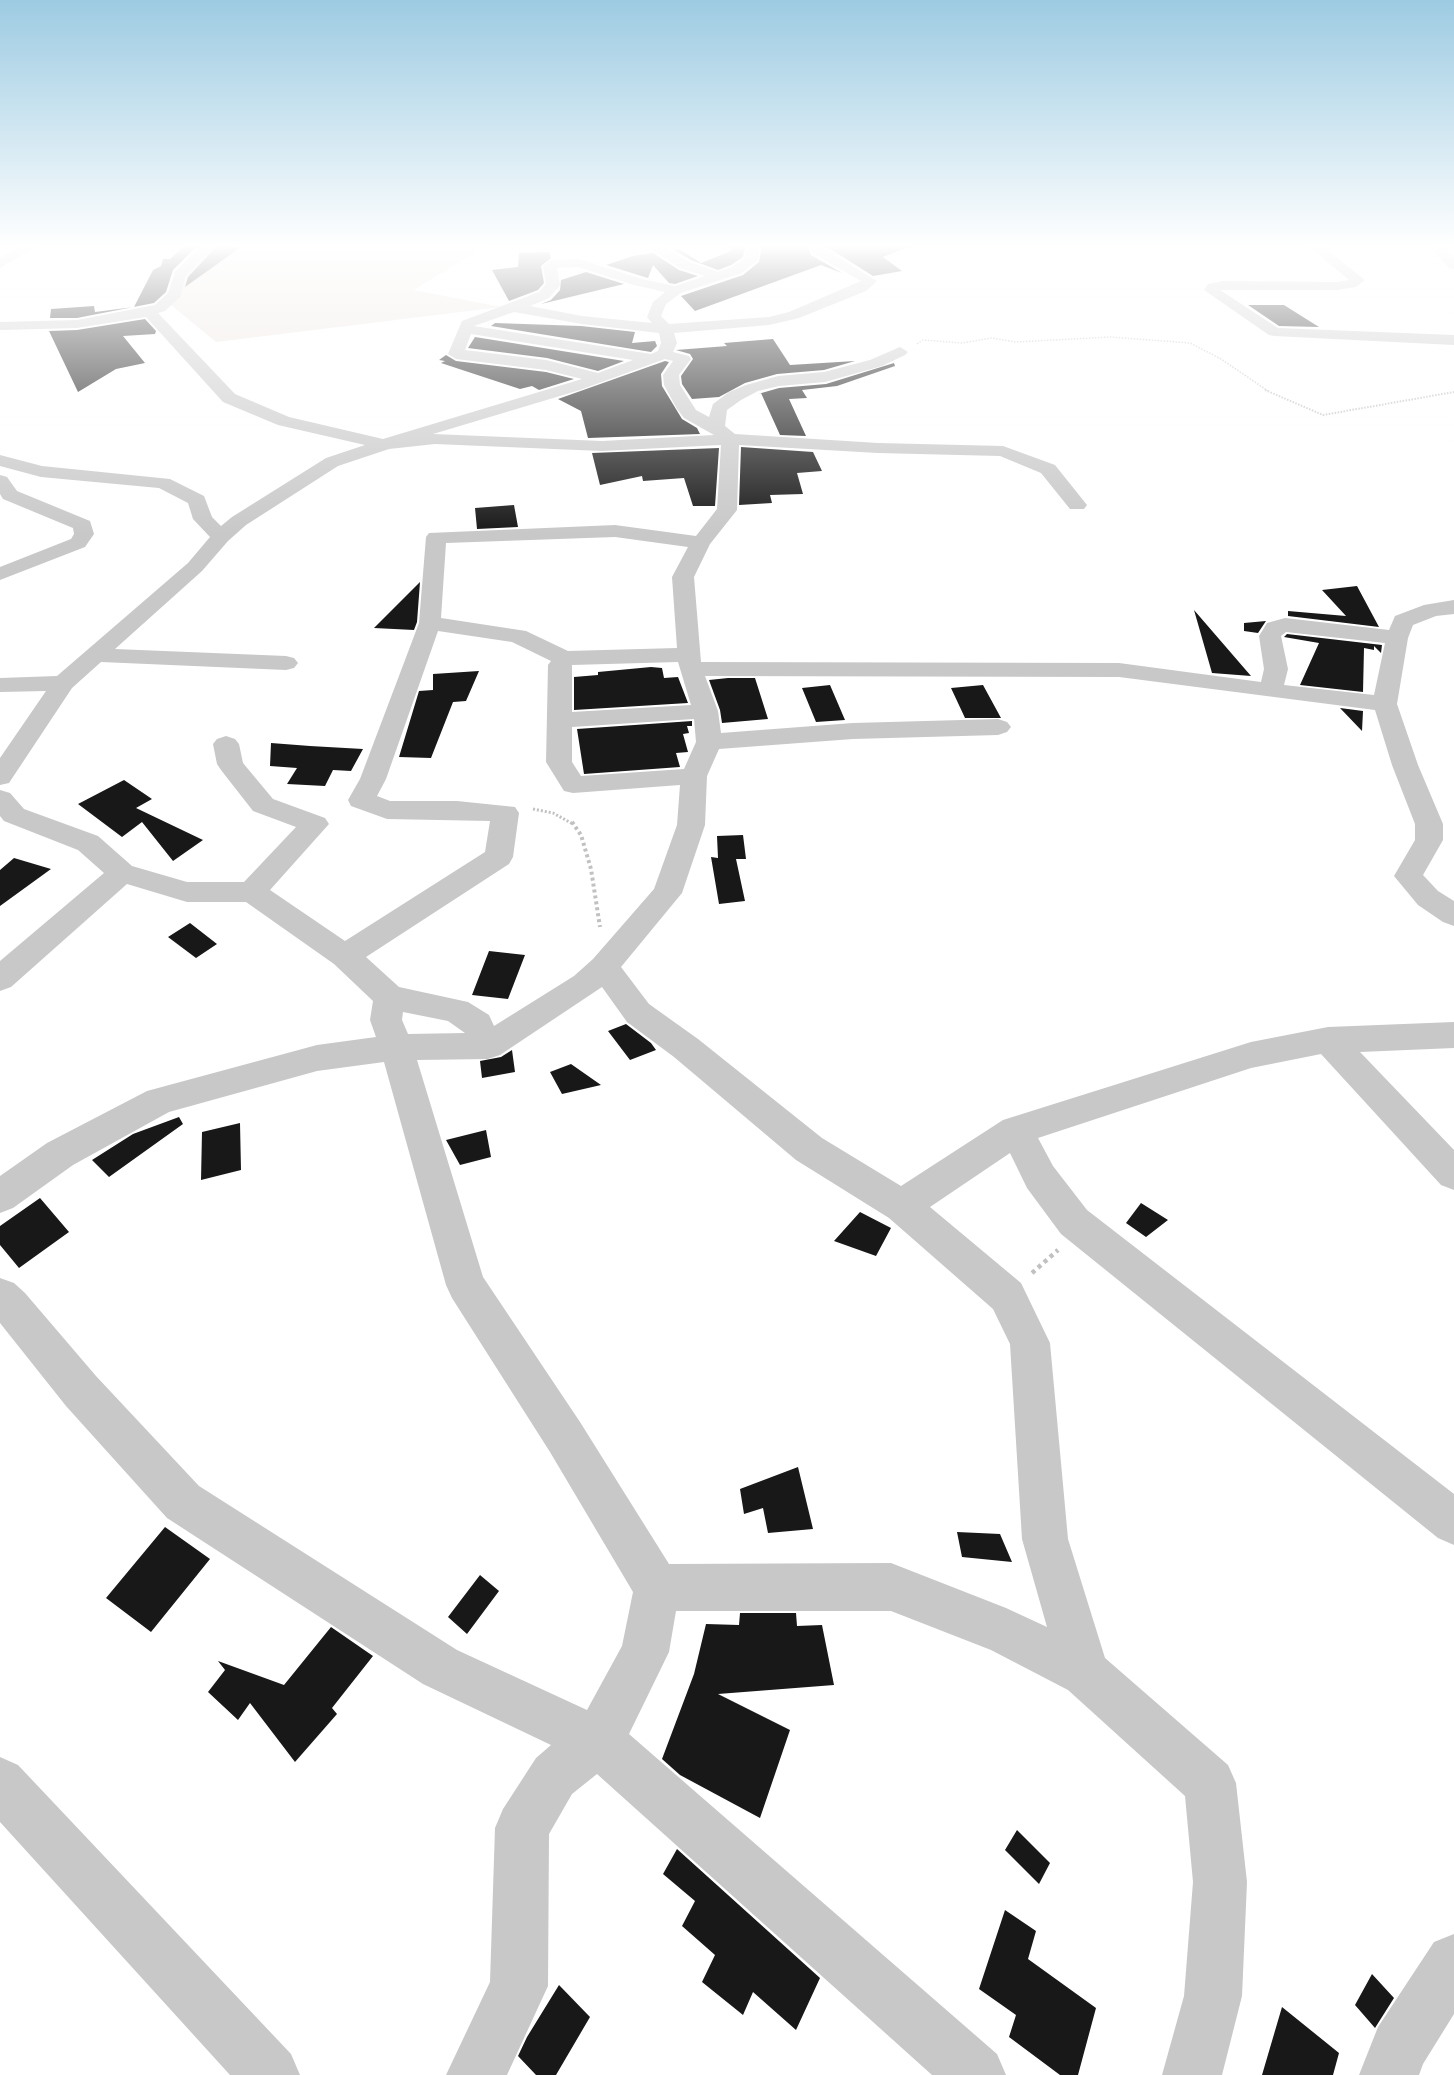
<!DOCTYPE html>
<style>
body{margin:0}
canvas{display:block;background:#fff}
</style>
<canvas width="1454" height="2075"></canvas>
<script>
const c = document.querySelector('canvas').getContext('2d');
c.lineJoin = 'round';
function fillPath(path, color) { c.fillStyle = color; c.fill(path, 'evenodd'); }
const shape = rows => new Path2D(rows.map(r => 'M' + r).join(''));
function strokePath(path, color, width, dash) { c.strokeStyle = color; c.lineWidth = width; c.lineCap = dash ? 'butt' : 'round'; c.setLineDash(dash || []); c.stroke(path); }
fillPath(shape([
 [215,245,487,245,414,290,501,307,216,342,171,305,181,291,188,274]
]), '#ebe3dd');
fillPath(shape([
 [732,245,746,245,743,257,731,265,718,270,691,260,674,250,679,249,701,263,731,251],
 [762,245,807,245,811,255,842,273,821,265,695,311,681,296,743,275,759,262],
 [824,245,908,245,908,247,883,257,902,271,873,276],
 [184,246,197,246,173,270,166,292,154,303,77,318,50,318,51,309,94,306,95,312,134,307,153,270,161,266,163,259,170,259],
 [217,246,241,247,185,287,188,277],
 [549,252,551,258,541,266,544,283,538,290,509,301,492,270,518,267,519,253],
 [653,253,679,270,698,276,675,284,669,283,653,265,648,278,606,265,633,256],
 [586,272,624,284,541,304,551,300,560,290,561,280],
 [1248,305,1284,305,1319,327,1279,326],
 [145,319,156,331,155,334,123,336,145,363,116,369,78,392,49,331,77,330],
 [495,323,581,326,635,332,632,343,655,341,657,346,651,352,491,326],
 [475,337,624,361,598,371,547,358,468,348],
 [773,339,790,365,855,361,824,370,777,374,745,383,719,397,692,399,682,384,681,376,693,359,690,354,676,350,727,346,724,343],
 [446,355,456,361,546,372,574,379,539,390,532,386,520,389,441,363,445,361,439,360],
 [665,361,669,362,661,374,662,386,682,419,697,428,700,434,588,438,581,411,558,399],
 [894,363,895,366,837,386,802,390,807,398,789,399,806,436,780,435,761,393,758,394,779,388,826,384],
 [741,447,813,452,822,471,797,473,803,494,770,495,772,503,739,505],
 [719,448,715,506,693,506,684,478,643,481,642,476,600,485,592,453],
 [514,505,518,527,477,529,475,508],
 [420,582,417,622,414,630,374,628],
 [1357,586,1379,627,1288,616,1288,611,1346,616,1322,590],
 [1194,610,1251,676,1212,673],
 [1266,621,1258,633,1244,631,1244,623],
 [1287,634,1382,645,1381,653,1374,646,1374,650,1364,648,1363,692,1300,685,1319,643,1284,637],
 [651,667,662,668,664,678,678,677,688,703,574,710,574,677,598,675,598,672],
 [479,671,466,701,453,702,431,758,399,757,419,691,433,690,433,674],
 [728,678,755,678,768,719,722,723,720,710,709,680],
 [830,685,845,720,816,722,802,688],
 [983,685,1001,718,965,718,951,688],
 [1340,708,1363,711,1362,731],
 [692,721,692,726,687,726,689,733,683,734,688,752,676,753,680,767,584,774,577,729],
 [271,743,310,746,363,749,351,771,333,770,325,786,287,784,297,768,270,766],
 [124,780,152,799,136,808,203,840,173,861,142,822,122,837,78,804],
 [743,835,746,859,736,859,745,901,719,904,711,857,718,858,717,836],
 [14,858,51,869,0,906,0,870],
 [190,923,217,944,196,958,168,937],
 [489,951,525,955,508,999,472,995],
 [626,1024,651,1043,656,1050,630,1060,608,1031],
 [512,1050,515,1072,482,1078,480,1061,501,1057],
 [571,1064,601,1085,562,1094,550,1072],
 [179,1117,183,1124,109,1177,92,1160,133,1134],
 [240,1123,241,1170,201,1180,202,1132],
 [486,1130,491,1157,460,1165,446,1140],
 [40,1198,69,1232,19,1268,0,1245,0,1226],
 [1141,1203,1168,1220,1146,1237,1126,1223],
 [860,1212,891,1228,876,1256,834,1241],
 [798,1467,813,1529,768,1533,763,1508,744,1514,740,1489],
 [165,1527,210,1559,151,1632,106,1598],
 [957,1532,1000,1534,1012,1562,962,1557],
 [480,1575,499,1591,467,1634,448,1617],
 [740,1613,796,1613,797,1626,822,1625,834,1685,718,1694,790,1730,760,1818,680,1775,662,1759,694,1674,706,1624,739,1625],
 [331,1627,373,1656,332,1708,337,1714,295,1762,250,1703,238,1720,208,1692,225,1670,218,1661,284,1685],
 [1017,1830,1050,1863,1039,1884,1005,1850],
 [677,1849,820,1978,796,2030,753,1992,743,2015,702,1982,715,1955,682,1926,695,1901,663,1874],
 [1005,1910,1036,1931,1028,1959,1096,2008,1078,2075,1060,2075,1009,2037,1016,2015,979,1989],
 [1372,1974,1394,1998,1375,2028,1355,2005],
 [559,1985,590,2017,556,2075,536,2075,518,2056,527,2037],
 [1282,2007,1339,2053,1333,2075,1262,2075]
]), '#181818');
strokePath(shape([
 [1061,250,1066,245],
 [917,344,923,340,962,343,991,338,1016,342,1110,337,1190,343,1221,359,1268,391]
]), '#c1c1c1', 1.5, [1.5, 1.5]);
strokePath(shape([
 [1265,390,1323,415,1454,392]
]), '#c1c1c1', 2, [1.5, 1.5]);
strokePath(shape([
 [533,809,553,813,573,824]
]), '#c1c1c1', 3, [2, 2]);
strokePath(shape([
 [572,822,581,835,591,869,600,927]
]), '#c1c1c1', 4, [3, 3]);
strokePath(shape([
 [1032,1273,1058,1250]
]), '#c1c1c1', 4.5, [4, 4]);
fillPath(shape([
 [23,245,38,245,0,268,0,258,23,245],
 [202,245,215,245,186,276,180,297,165,311,158,313,235,394,289,417,383,439,582,379,546,370,456,359,448,354,462,321,539,292,546,284,543,266,551,260,579,259,642,279,675,286,705,276,680,268,645,245,660,245,690,262,718,272,732,267,745,258,748,245,760,245,758,260,742,273,681,293,666,304,661,316,669,324,769,317,789,312,861,281,812,253,809,245,821,245,823,248,877,281,866,291,799,318,769,325,674,333,677,343,673,352,689,356,691,359,679,375,680,385,696,410,709,417,713,404,729,392,746,385,778,376,824,372,870,360,900,347,908,352,905,355,882,366,825,382,779,386,758,391,741,400,727,410,725,426,735,434,878,443,1003,446,1055,465,1087,505,1084,509,1070,509,1041,473,1000,456,878,453,739,445,737,510,710,544,694,577,701,662,1119,663,1261,682,1264,669,1259,636,1267,623,1285,618,1389,630,1395,616,1424,605,1454,600,1454,614,1436,616,1413,625,1408,638,1397,704,1418,765,1443,824,1443,840,1423,875,1438,891,1454,901,1454,926,1443,922,1418,905,1394,876,1415,840,1415,824,1392,765,1375,710,1119,677,705,676,718,711,721,733,853,723,998,719,1007,722,1011,727,1007,732,998,735,853,739,719,749,707,776,705,825,682,893,621,967,649,1004,698,1039,822,1138,901,1186,1003,1120,1251,1042,1328,1027,1454,1022,1454,1048,1360,1052,1454,1150,1454,1190,1441,1185,1321,1054,1251,1068,1038,1138,1053,1166,1087,1210,1454,1494,1454,1545,1438,1538,1061,1234,1027,1188,1010,1153,930,1207,1021,1283,1050,1343,1068,1539,1105,1658,1228,1765,1236,1783,1247,1882,1242,1996,1222,2075,1162,2075,1184,1996,1193,1882,1185,1796,1068,1690,991,1650,891,1611,676,1611,669,1652,629,1734,997,2054,1006,2075,932,2075,597,1774,572,1794,549,1834,548,1986,507,2075,446,2075,490,1982,495,1828,503,1809,536,1758,551,1745,423,1684,167,1518,66,1406,0,1323,0,1278,14,1283,25,1293,96,1376,199,1486,457,1650,587,1710,622,1646,633,1592,550,1452,452,1298,446,1285,384,1062,317,1071,169,1112,73,1165,13,1208,0,1213,0,1176,47,1143,147,1091,317,1045,376,1037,370,1020,373,1001,334,964,246,902,187,902,127,884,11,987,0,991,0,961,104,873,78,850,4,821,0,816,0,790,10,793,24,809,98,836,132,866,187,882,244,882,296,827,253,811,221,770,217,764,213,744,217,739,226,736,235,739,239,744,243,763,273,799,325,818,329,824,270,890,345,941,485,852,490,821,387,819,351,806,348,800,360,779,419,623,426,537,429,533,615,525,696,536,717,509,721,445,602,451,435,444,389,449,338,466,246,525,228,541,202,571,115,649,286,656,294,658,298,663,294,668,286,670,101,662,72,688,9,783,0,785,0,758,46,691,0,692,0,678,57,676,188,563,210,537,193,519,188,503,159,488,41,477,0,466,0,455,42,466,170,479,204,496,212,517,221,526,232,517,326,458,365,445,278,425,223,402,146,317,77,328,0,330,0,322,77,320,155,305,168,293,175,272,202,245],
 [578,267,634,285,665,292,653,302,647,317,652,323,582,316,530,306,549,298,558,288,560,285,557,268,578,267],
 [514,312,582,324,659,333,661,343,658,351,651,354,474,326,514,312],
 [471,334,633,360,598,373,546,360,465,350,471,334],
 [665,359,673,361,663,375,664,385,677,409,684,418,714,435,602,441,433,434,580,390,665,359],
 [615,537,688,547,672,577,677,648,568,651,526,631,441,618,446,543,615,537],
 [438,631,512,642,551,661,548,665,546,762,564,791,573,793,680,785,677,825,654,889,593,959,574,976,494,1026,489,1015,468,1002,399,987,366,957,509,864,513,857,519,813,515,807,457,801,390,801,377,796,386,779,438,631],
 [1286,632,1385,643,1374,695,1284,685,1288,669,1281,636,1286,632],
 [678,662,691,705,572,712,572,665,678,662],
 [694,719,696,742,684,769,581,776,572,762,572,727,694,719],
 [602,987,627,1022,674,1057,796,1160,889,1218,993,1309,1010,1344,1022,1539,1047,1627,1006,1608,891,1563,669,1564,580,1422,483,1277,417,1060,488,1059,500,1055,602,987],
 [403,1012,448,1021,465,1033,408,1034,402,1020,403,1012],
 [1307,245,1321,245,1365,280,1356,287,1337,290,1220,290,1278,328,1454,335,1454,345,1274,336,1269,335,1204,290,1208,284,1223,281,1337,282,1349,280,1307,245],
 [1429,245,1442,245,1454,257,1454,269,1449,268,1429,245],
 [0,475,7,477,17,491,90,521,94,534,85,547,0,580,0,567,71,539,74,534,73,528,3,499,0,494,0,475],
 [0,1757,18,1765,291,2054,300,2075,230,2075,0,1822,0,1757],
 [1454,1934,1454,2014,1423,2064,1419,2075,1359,2075,1378,2027,1434,1942,1454,1934]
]), '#c8c8c8');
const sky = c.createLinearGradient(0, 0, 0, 535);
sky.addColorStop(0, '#9dcbe2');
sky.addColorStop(0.46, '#fff');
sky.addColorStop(1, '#ffffff00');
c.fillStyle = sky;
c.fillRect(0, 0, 1454, 535);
</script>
